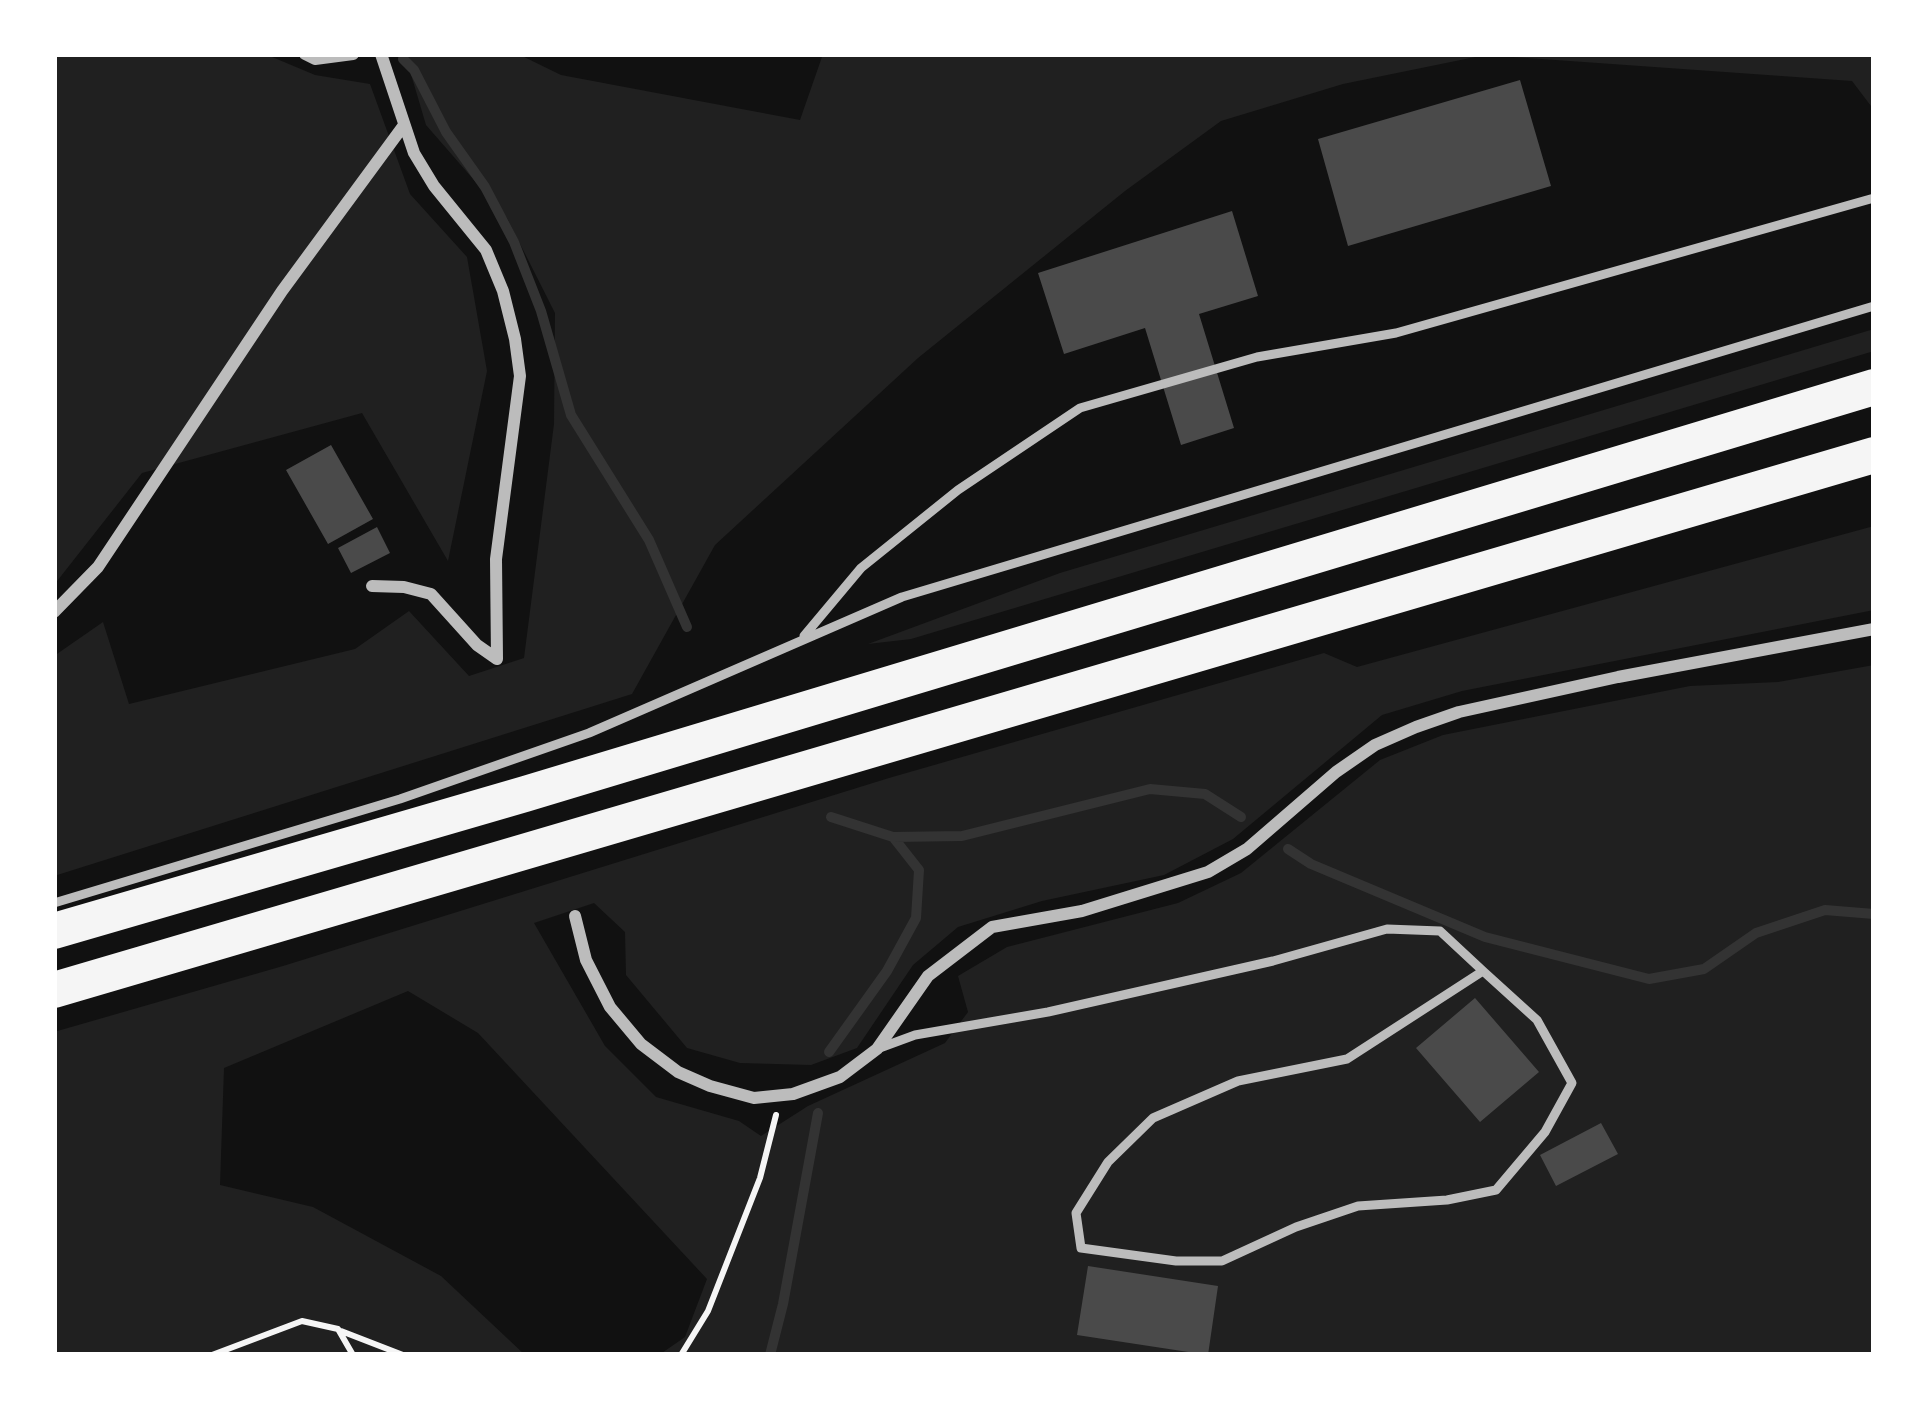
<!DOCTYPE html>
<style>
body{margin:0}
#map{position:relative;width:1928px;height:1409px;overflow:hidden;background:#111;font-family:"PT Serif",serif}
canvas{display:block}
.frame{position:absolute;inset:0;border:57px solid #fff;pointer-events:none}
</style>
<div id="map">
<canvas width="1928" height="1409"></canvas>
<div class="frame"></div>
</div>
<script>
const c = document.querySelector('canvas').getContext('2d');
c.lineJoin = 'round';
function fillPath(path, color) { c.fillStyle = color; c.fill(path, 'evenodd'); }
const shape = rows => new Path2D(rows.map(r => 'M' + r).join(''));
function strokePath(path, color, width, dash) { c.strokeStyle = color; c.lineWidth = width; c.lineCap = dash ? 'butt' : 'round'; c.setLineDash(dash || []); c.stroke(path); }
fillPath(shape([
 [54,54,265,54,315,75,370,84,410,194,467,257,487,371,448,561,362,413,142,473,54,585],
 [405,54,518,54,561,75,800,120,823,54,1874,54,1874,110,1852,81,1485,55,1343,84,1221,121,1125,191,918,358,715,545,632,694,54,876,54,656,103,622,129,704,355,649,409,611,469,676,524,658,554,424,555,313,507,218,426,125],
 [1874,329,1874,351,911,639,868,644,1060,573],
 [1874,526,1874,610,1462,691,1382,715,1233,839,1164,875,1042,901,958,927,913,965,857,1048,811,1065,740,1063,687,1048,626,975,625,932,594,903,534,923,605,1046,656,1097,739,1121,761,1136,808,1106,945,1043,968,1012,958,976,1007,947,1178,903,1241,873,1380,760,1443,735,1690,686,1778,682,1874,665,1874,1355,659,1355,685,1337,707,1279,478,1033,408,991,224,1068,220,1185,313,1207,441,1276,525,1355,54,1355,54,1032,283,966,889,778,1324,653,1357,667]
]), '#202020');
strokePath(shape([
 [403,59,414,70,446,132,485,187,514,242,541,311,571,415,649,540,687,627],
 [831,817,893,837,962,836,1150,789,1205,794,1241,817],
 [1288,849,1311,864,1485,937,1649,979,1704,969,1756,933,1825,910,1874,914],
 [829,1052,887,971,916,918,919,870,893,837],
 [770,1355,783,1304,818,1113]
]), '#333', 10);
fillPath(shape([
 [1520,80,1551,186,1348,246,1318,139],
 [1232,211,1258,296,1199,314,1234,428,1181,445,1145,328,1064,354,1038,273],
 [331,445,373,519,328,544,286,470],
 [377,527,390,553,351,573,338,548],
 [1475,998,1539,1072,1480,1122,1416,1048],
 [1601,1123,1618,1154,1556,1186,1540,1155],
 [1088,1266,1218,1286,1208,1355,1077,1335]
]), '#4a4a4a');
strokePath(shape([
 [341,1331,403,1355],
 [212,1355,302,1321,338,1329,353,1355],
 [681,1355,708,1311,760,1178,776,1115]
]), '#f5f5f5', 6);
strokePath(shape([
 [804,636,861,568,958,490,1080,408,1257,357,1396,333,1874,198],
 [54,903,400,799,589,733,902,597,1874,306],
 [877,1049,915,1035,1048,1012,1273,961,1387,929,1440,931,1483,971,1347,1059,1238,1081,1153,1118,1108,1162,1076,1213,1081,1248,1176,1261,1222,1261,1296,1227,1358,1206,1447,1200,1496,1190,1545,1132,1572,1083,1537,1020,1483,971]
]), '#bcbcbc', 9);
strokePath(shape([
 [305,54,315,59,353,54],
 [381,54,414,153,434,186,486,250,503,291,515,339,520,376,496,559,497,659],
 [372,586,404,587,431,594,477,645,497,659],
 [54,612,98,567,282,291,404,125],
 [575,916,586,960,610,1007,641,1044,678,1072,710,1086,754,1098,793,1094,840,1077,877,1049,928,976,992,927,1082,911,1208,872,1247,849,1336,772,1375,745,1416,727,1459,712,1618,677,1874,629]
]), '#bcbcbc', 12);
strokePath(shape([
 [54,931,525,794,1874,387],
 [54,990,1874,455]
]), '#f5f5f5', 36);
</script>
